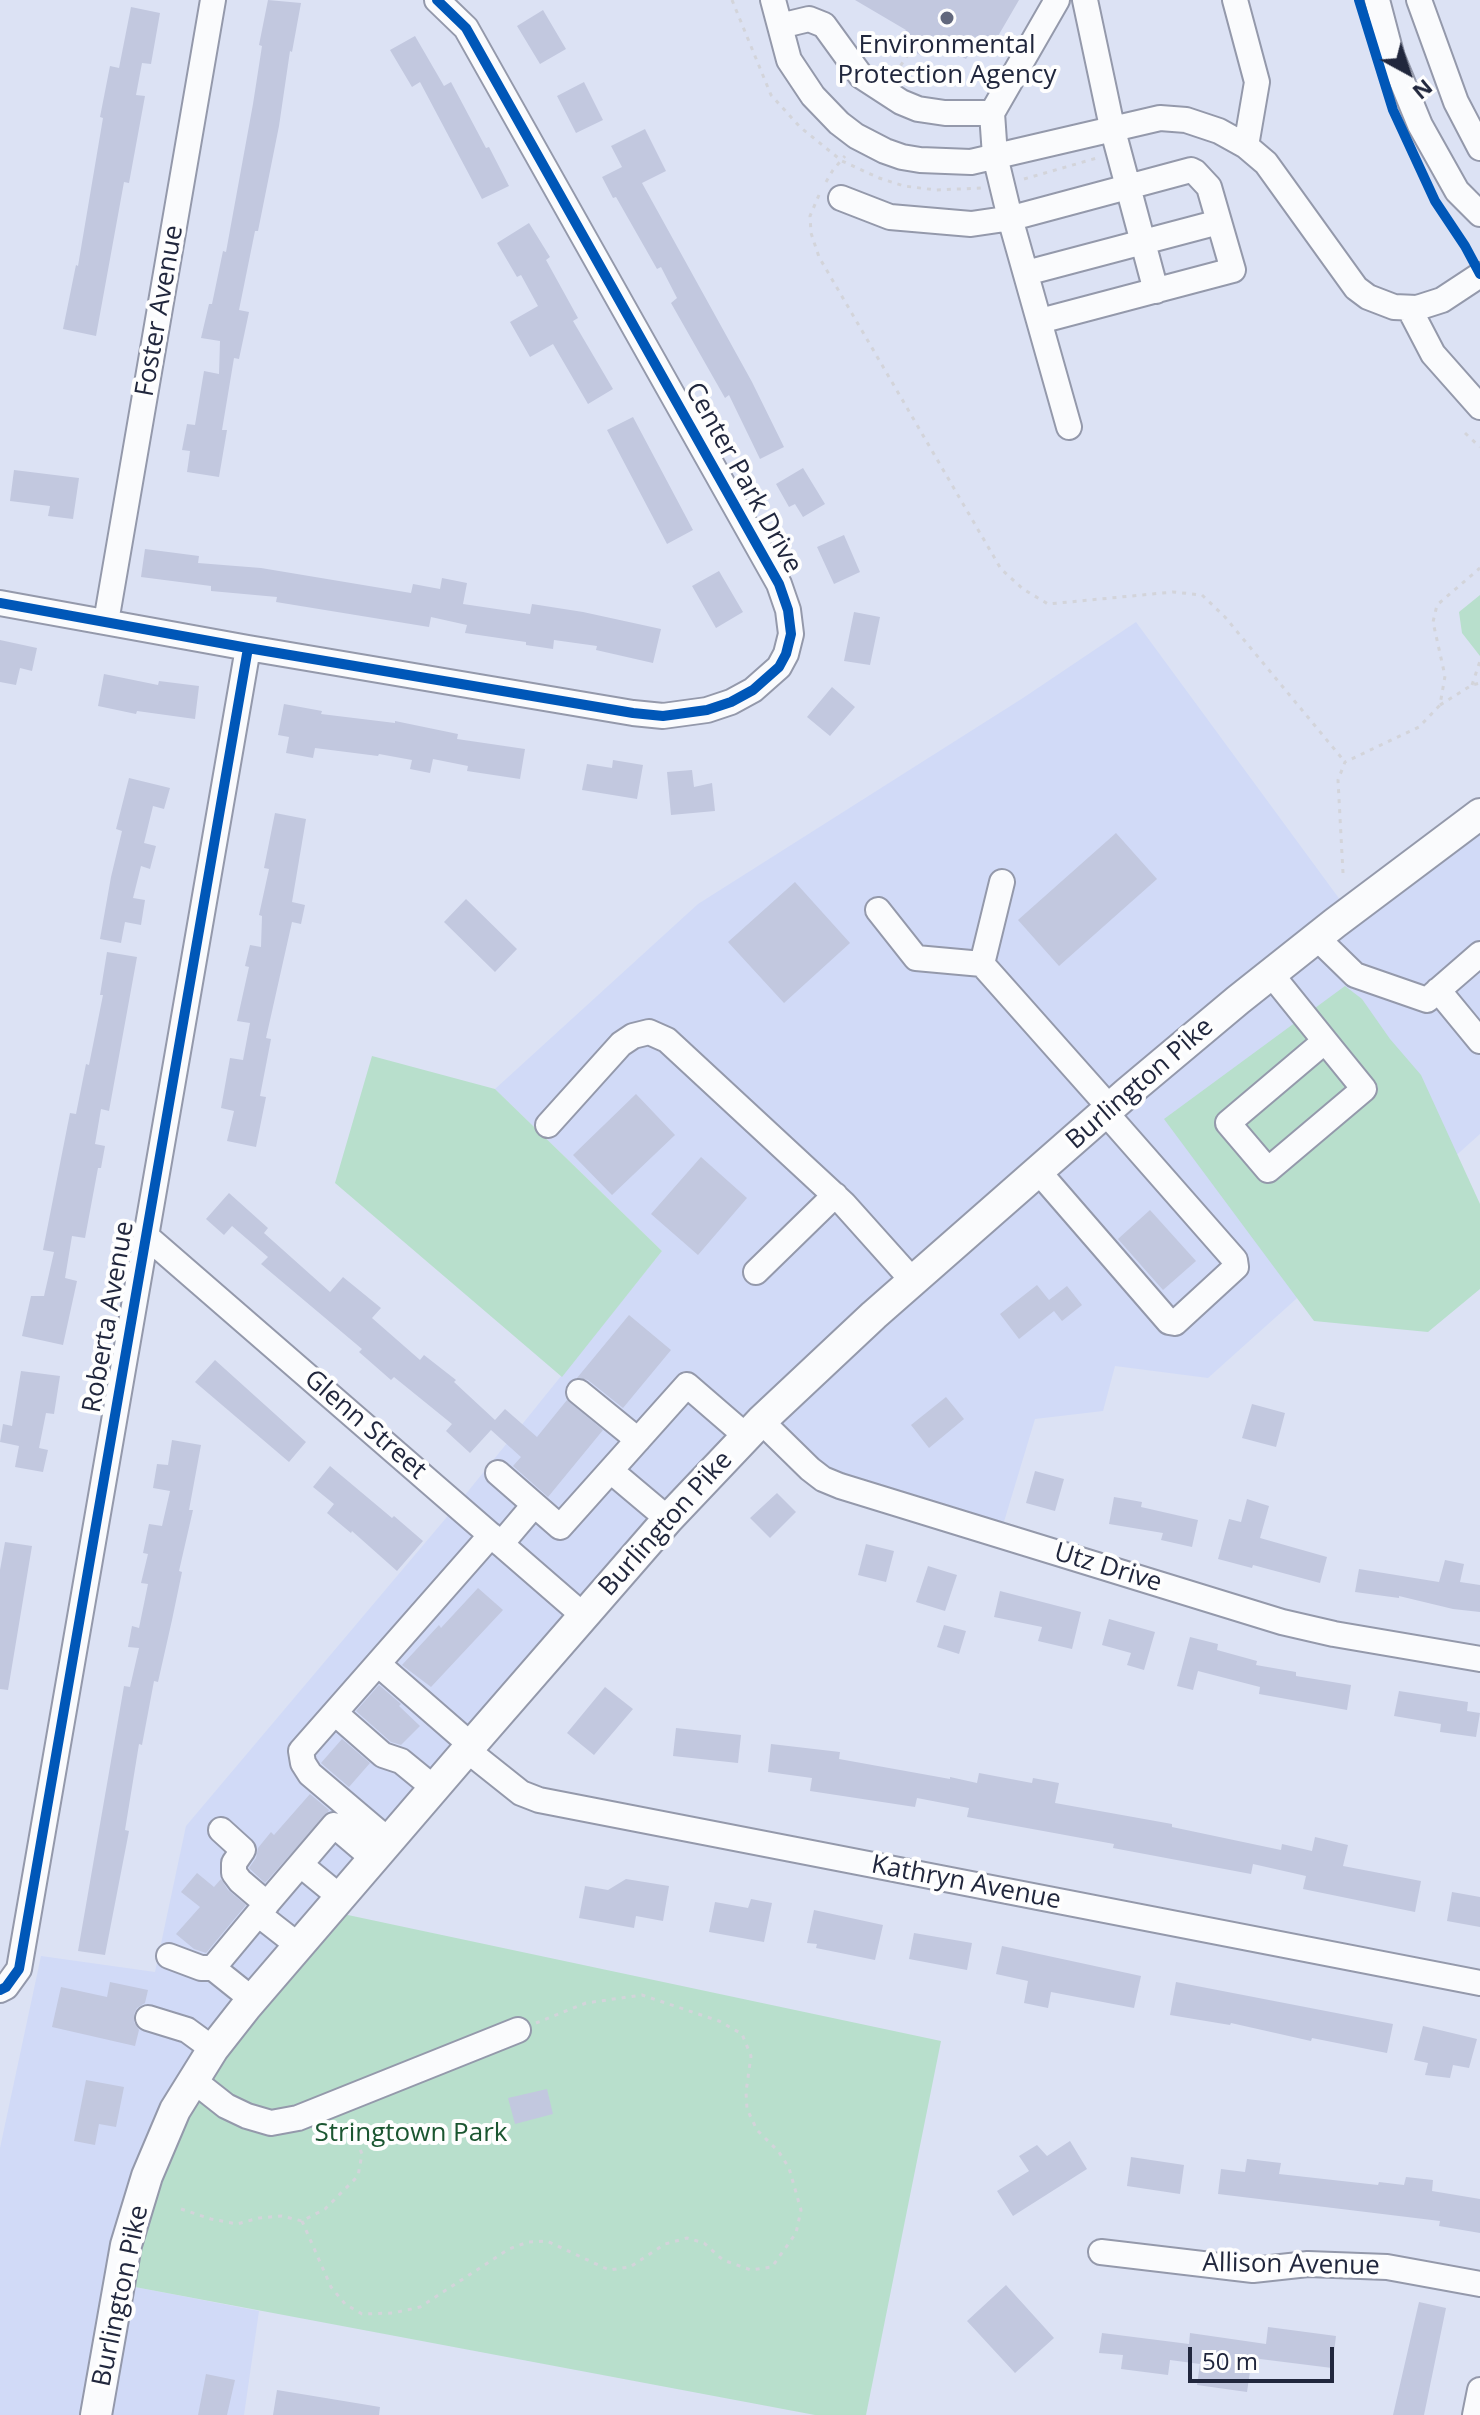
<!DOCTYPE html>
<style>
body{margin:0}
#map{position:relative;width:1480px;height:2415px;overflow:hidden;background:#dce2f4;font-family:"Open Sans",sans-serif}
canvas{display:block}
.north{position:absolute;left:1368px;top:32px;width:80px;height:80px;-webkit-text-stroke:6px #fefefe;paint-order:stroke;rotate:140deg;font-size:22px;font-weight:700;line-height:32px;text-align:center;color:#21273d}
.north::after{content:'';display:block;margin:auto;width:28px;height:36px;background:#21273d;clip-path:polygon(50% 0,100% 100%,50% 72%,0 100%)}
.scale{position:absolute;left:1188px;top:2347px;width:146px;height:36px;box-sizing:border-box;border:4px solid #21273d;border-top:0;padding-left:10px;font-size:24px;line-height:28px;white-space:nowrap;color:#21273d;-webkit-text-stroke:6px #fefefe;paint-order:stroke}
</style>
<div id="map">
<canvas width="1480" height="2415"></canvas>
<div class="north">N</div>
<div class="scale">50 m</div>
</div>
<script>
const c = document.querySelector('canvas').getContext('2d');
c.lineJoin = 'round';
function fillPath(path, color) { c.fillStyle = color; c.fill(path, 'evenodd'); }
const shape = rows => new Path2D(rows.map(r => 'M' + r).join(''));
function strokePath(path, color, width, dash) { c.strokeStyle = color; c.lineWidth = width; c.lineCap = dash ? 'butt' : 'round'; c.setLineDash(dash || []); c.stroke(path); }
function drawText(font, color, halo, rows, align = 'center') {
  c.font = font + ' "Open Sans",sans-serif'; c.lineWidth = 8; c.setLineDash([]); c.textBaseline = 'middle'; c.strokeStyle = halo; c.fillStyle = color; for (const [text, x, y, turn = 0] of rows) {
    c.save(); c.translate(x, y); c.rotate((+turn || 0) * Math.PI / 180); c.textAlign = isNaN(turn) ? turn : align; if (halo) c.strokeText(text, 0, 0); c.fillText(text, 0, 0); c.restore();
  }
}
fillPath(shape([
 [1136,622,1349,912,1480,814,1480,1134,1208,1378,1115,1366,1103,1411,1035,1419,1000,1535,823,1479,761,1421,340,1897,120,2284,259,2311,244,2415,0,2415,0,2148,41,1956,155,1972,186,1826,457,1505,662,1251,495,1089,698,904,1023,698]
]), '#d1daf7');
fillPath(shape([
 [1480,595,1480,656,1462,633,1459,612],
 [1345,986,1362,999,1390,1039,1421,1075,1480,1204,1480,1289,1428,1332,1314,1321,1164,1119],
 [372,1056,495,1089,662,1251,562,1377,335,1183],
 [329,1911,941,2041,866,2415,815,2415,119,2284,175,2110]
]), '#b8dfcc');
fillPath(shape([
 [268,0,301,3,292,52,290,51,279,126,258,231,255,231,239,310,249,312,239,359,234,358,222,430,227,430,219,477,187,472,190,451,182,450,187,424,195,425,204,371,219,374,220,341,201,338,209,304,212,304,223,251,226,252,253,104,262,46,259,45],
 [855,0,1019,0,994,43,980,35,966,59,930,39,920,55,899,43,906,30],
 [131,7,160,13,151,64,142,63,136,95,145,96,129,183,124,182,96,336,63,329,76,265,78,266,103,118,100,117,110,66,119,68],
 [543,10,566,49,540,64,517,26],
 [415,36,444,86,451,82,486,148,489,147,509,186,482,199,420,82,412,87,390,50],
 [584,82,603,120,576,133,557,96],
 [645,129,666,171,642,183,752,382,784,447,760,459,729,395,725,398,671,303,677,298,661,267,657,269,616,197,613,198,602,177,622,167,611,146],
 [529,223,550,257,546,260,578,318,573,321,613,389,588,404,553,344,530,357,510,322,538,306,521,275,517,277,497,243],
 [633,417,693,530,667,544,607,430],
 [803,468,825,504,803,517,795,504,789,507,776,484],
 [14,470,79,478,73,519,48,516,50,506,10,501],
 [844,535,860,572,834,584,817,547],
 [145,549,199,556,198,563,261,568,411,593,413,584,440,589,442,578,467,583,463,604,530,614,532,604,583,612,661,629,653,663,596,650,597,646,554,640,553,649,526,645,526,642,465,633,467,625,431,617,429,627,276,602,277,597,211,591,211,586,141,577],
 [719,571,743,612,716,628,692,586],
 [854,612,880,617,870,665,844,661],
 [0,640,37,648,32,671,20,668,16,685,0,682],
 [104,674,158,685,159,681,199,686,195,719,137,711,136,714,98,706],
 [832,687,855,707,830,736,807,717],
 [284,704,322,711,321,714,395,723,395,721,458,734,457,739,525,749,520,779,467,771,468,766,433,759,430,773,410,769,412,760,379,754,378,756,315,748,313,758,286,753,289,737,278,735],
 [613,760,643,765,637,799,582,790,587,764,612,768],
 [692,770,694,787,712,783,715,811,671,815,667,772],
 [129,778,170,788,164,809,153,806,144,843,156,846,150,869,141,866,133,898,145,900,141,925,125,922,121,943,100,939,111,877,122,831,116,829],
 [275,813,306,819,292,902,305,905,301,924,292,922,266,1038,271,1039,260,1096,266,1097,256,1147,227,1141,234,1111,221,1108,230,1058,243,1060,250,1023,237,1021,249,967,245,966,250,945,261,947,262,916,259,915,269,869,264,868],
 [1116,833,1157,879,1059,966,1018,920],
 [795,882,850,943,784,1003,728,942],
 [466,899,517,949,495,972,444,922],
 [107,952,137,957,109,1111,101,1109,95,1144,105,1146,101,1168,98,1168,85,1238,72,1236,65,1278,77,1281,63,1345,22,1336,31,1296,44,1296,54,1252,43,1250,70,1113,76,1114,86,1064,89,1065,103,995,100,995],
 [636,1094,675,1135,612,1195,573,1155],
 [701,1157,747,1198,698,1255,651,1214],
 [229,1193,268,1228,264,1233,330,1292,343,1277,381,1308,372,1318,420,1360,424,1355,456,1380,454,1382,495,1420,505,1409,537,1437,567,1400,603,1430,548,1497,513,1466,521,1457,491,1430,470,1453,446,1431,452,1424,394,1377,391,1380,359,1352,362,1349,261,1264,268,1257,232,1226,224,1235,206,1219],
 [1150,1210,1196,1261,1163,1290,1118,1239],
 [1037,1285,1049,1300,1067,1286,1082,1305,1062,1321,1054,1311,1019,1339,1000,1314],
 [629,1315,671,1350,623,1408,588,1380,577,1378],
 [215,1360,306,1442,289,1462,195,1382],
 [21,1371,60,1376,54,1414,46,1413,39,1448,48,1450,43,1472,15,1467,19,1446,0,1442,3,1424,12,1426],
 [946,1397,964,1419,929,1448,911,1425],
 [1252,1404,1285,1413,1276,1447,1242,1438],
 [172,1440,201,1445,189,1510,193,1510,179,1571,182,1572,172,1620,158,1682,154,1681,142,1745,139,1744,125,1830,129,1831,105,1955,78,1951,124,1686,130,1687,139,1648,128,1647,132,1626,139,1628,148,1584,141,1583,148,1554,143,1553,149,1524,162,1526,170,1491,153,1488,157,1464,168,1465],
 [330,1466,392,1518,394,1516,423,1541,397,1571,352,1531,351,1533,327,1513,334,1504,313,1487],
 [1035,1471,1064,1479,1055,1511,1026,1503],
 [777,1493,796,1512,770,1538,750,1518],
 [1114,1497,1142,1502,1141,1507,1198,1520,1192,1547,1161,1540,1163,1533,1109,1524],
 [1247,1499,1269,1506,1260,1538,1327,1557,1320,1583,1253,1565,1252,1568,1218,1559,1229,1519,1241,1522],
 [5,1542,32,1546,8,1690,0,1689,0,1570],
 [866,1544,894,1551,886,1582,858,1575],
 [1445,1560,1464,1564,1460,1582,1480,1585,1480,1612,1453,1609,1399,1596,1399,1598,1355,1592,1359,1569,1439,1582],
 [928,1566,957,1575,945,1611,916,1602],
 [478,1588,503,1610,431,1687,402,1665,439,1625,441,1628],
 [1000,1591,1081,1612,1072,1649,1038,1641,1042,1627,994,1617],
 [1109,1619,1155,1632,1144,1670,1127,1665,1131,1653,1102,1645],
 [944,1625,966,1631,959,1654,937,1647],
 [1190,1637,1218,1644,1217,1650,1257,1661,1256,1665,1296,1672,1296,1676,1351,1685,1347,1710,1259,1694,1260,1687,1198,1671,1193,1690,1177,1686],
 [379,1685,401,1704,399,1706,420,1726,401,1745,391,1742,356,1711],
 [605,1687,633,1709,594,1755,567,1733],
 [1399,1691,1468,1702,1467,1711,1480,1713,1476,1737,1440,1732,1441,1724,1394,1716],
 [676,1728,741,1735,738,1763,673,1756],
 [342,1739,370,1763,349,1787,321,1763],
 [771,1744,840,1752,839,1759,950,1779,950,1777,977,1783,979,1773,1032,1783,1033,1778,1059,1783,1055,1803,1172,1824,1172,1827,1281,1850,1282,1844,1312,1851,1315,1837,1348,1845,1343,1866,1421,1881,1415,1912,1303,1889,1306,1876,1253,1864,1251,1874,1113,1848,1114,1844,967,1817,969,1808,917,1798,915,1807,810,1791,812,1778,768,1772],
 [310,1794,329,1810,328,1812,265,1883,249,1868,256,1858,258,1848,271,1832,274,1835],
 [197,1873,214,1887,221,1879,228,1890,246,1905,206,1953,194,1949,176,1934,200,1907,181,1892],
 [626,1879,669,1886,663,1921,636,1916,634,1928,579,1918,585,1886,608,1890],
 [1452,1892,1480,1897,1480,1927,1447,1921],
 [751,1899,772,1903,764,1942,709,1932,715,1902,748,1908],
 [814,1910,883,1925,875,1960,816,1948,817,1944,807,1943],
 [914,1933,972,1943,967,1970,909,1959],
 [1002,1946,1141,1976,1134,2008,1051,1992,1048,2008,1024,2003,1028,1981,996,1974],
 [110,1982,148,1990,145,2003,137,2008,134,2014,134,2022,139,2030,135,2046,52,2027,61,1987,107,1997],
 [1176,1982,1393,2024,1387,2053,1312,2038,1311,2041,1231,2023,1230,2025,1170,2015],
 [1423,2026,1477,2039,1469,2068,1453,2065,1450,2078,1425,2075,1428,2063,1414,2060],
 [86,2080,124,2087,116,2127,99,2124,95,2145,74,2141],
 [547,2089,553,2114,515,2124,508,2098],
 [1070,2141,1087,2169,1013,2216,997,2191,1029,2171,1019,2156,1037,2145,1047,2156],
 [1131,2157,1184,2165,1180,2194,1127,2186],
 [1247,2159,1281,2163,1279,2174,1378,2185,1379,2182,1404,2185,1406,2177,1433,2180,1432,2191,1480,2199,1480,2233,1439,2226,1440,2221,1218,2194,1221,2169,1245,2172],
 [1006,2285,1054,2338,1015,2373,967,2321],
 [1419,2302,1446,2308,1424,2415,1393,2415],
 [1268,2327,1336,2336,1332,2368,1252,2358,1247,2392,1197,2385,1200,2364,1170,2360,1168,2375,1121,2369,1123,2355,1099,2353,1102,2333,1189,2344,1190,2333,1266,2344],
 [206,2374,235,2380,227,2415,198,2415],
 [277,2390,380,2407,379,2415,273,2415]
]), '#c2c8df');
const minor = shape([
 [773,0,789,60,813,96,839,123,856,136,885,151,902,157,920,160,971,162,1160,118,1186,120,1219,131,1246,146,1266,163,1356,288,1368,297,1394,307,1417,308,1442,300,1480,275],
 [1057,0,992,113,995,156,1010,218,1069,427],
 [1085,0,1112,127,1156,291],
 [1235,0,1257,82,1246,146],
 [1377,0,1392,57,1420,125,1457,191,1480,214],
 [1419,0,1456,102,1480,148],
 [780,26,809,19,824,25,861,76,901,102,918,109,945,113,992,113],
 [841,198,890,217,971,224,1012,218,1191,170,1195,172,1209,187,1233,270,1040,321],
 [1026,273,1219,222],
 [1409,308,1433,354,1480,407],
 [0,603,248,648,633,713,663,716,707,710,731,702,753,690,779,667,786,654,791,634,788,610,779,584,466,28,437,0],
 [106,622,213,0],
 [878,910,916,958,982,964,1110,1108],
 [1317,938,1355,975,1427,1000,1480,954],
 [982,964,1002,882],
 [1271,974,1325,1041,1228,1123,1268,1170,1364,1089,1325,1041],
 [1438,990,1480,1041],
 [548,1125,621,1044,633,1036,649,1032,667,1040,844,1204,913,1281],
 [1038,1171,1169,1322,1175,1323,1236,1267,1235,1260,1105,1112],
 [145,1235,584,1616],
 [756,1272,835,1195],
 [579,1392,638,1440],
 [761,1421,810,1469,823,1479,840,1486,1282,1622,1334,1634,1480,1659],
 [611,1471,668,1519],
 [498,1473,560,1527,687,1385,746,1436],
 [501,1544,534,1505],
 [378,1664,471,1745],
 [335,1713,383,1755,401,1761,434,1788],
 [467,1750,521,1793,539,1800,1480,1983],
 [221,1830,243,1850,234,1863,234,1873,240,1881,267,1904],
 [389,1841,310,1774,303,1763,301,1751,491,1535],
 [301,1865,340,1897],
 [258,1914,299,1946],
 [169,1956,201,1968,213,1968],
 [0,1990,6,1987,19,1969,248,648],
 [253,2000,213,1968,258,1914,334,1825,374,1859],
 [148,2018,187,2030,213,2049],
 [193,2080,226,2106,247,2116,271,2123,298,2118,518,2030],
 [1101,2252,1253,2270,1308,2264,1387,2267,1480,2284],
 [1475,2415,1480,2390]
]);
const major = shape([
 [96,2415,126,2245,147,2176,175,2110,213,2049,246,2007,467,1750,668,1519,761,1421,874,1315,1127,1093,1238,1000,1335,923,1480,814]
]);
strokePath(minor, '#9499ab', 28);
strokePath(major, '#9499ab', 34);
strokePath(shape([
 [732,0,771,95,800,127,842,161,879,178,904,186,936,190,981,188],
 [895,74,911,50],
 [1024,179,1097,158],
 [826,182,833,170,845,156],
 [819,195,810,216,811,233,819,257,1001,569,1023,589,1048,604,1173,592,1202,595,1225,617,1345,762],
 [1465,433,1480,447],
 [1472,685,1480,661],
 [1440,705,1472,685,1480,683],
 [1343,873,1338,780,1345,762,1419,727,1440,705,1445,676,1433,622,1437,605,1480,568],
 [181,2209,211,2219,237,2224,259,2218,282,2216,302,2221,325,2209,358,2176,362,2154,349,2121],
 [302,2221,331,2287,345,2304,362,2314,393,2313,420,2307,509,2249,528,2242,547,2241,609,2270,630,2267,665,2244,687,2238,704,2243,723,2260,751,2270,772,2267,796,2233,801,2210,789,2168,779,2152,757,2130,747,2109,746,2092,751,2056,742,2034,719,2021,642,1995,586,2003,536,2023]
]), '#d3d4da', 3, [4, 6]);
strokePath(minor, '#fafbfd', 24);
strokePath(major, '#fafbfd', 30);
strokePath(shape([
 [1359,0,1393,110,1435,201,1465,246,1480,274],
 [0,603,248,648,633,713,663,716,707,710,731,702,753,690,779,667,786,654,791,634,788,610,779,584,466,28,437,0],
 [0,1990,6,1987,19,1969,248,648]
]), '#0057b8', 10);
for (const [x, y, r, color] of [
 [947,18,8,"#62687d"]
]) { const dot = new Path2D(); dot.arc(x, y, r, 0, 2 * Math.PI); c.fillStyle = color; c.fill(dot); strokePath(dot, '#fefefe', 3); }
drawText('26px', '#21273d', '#fefefe', [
 ["Environmental",947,46],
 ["Protection Agency",947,76]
]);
drawText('26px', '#21273d', '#fefefe', [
 ["Foster Avenue",160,311,-80],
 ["Center Park Drive",743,478,61],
 ["Burlington Pike",1140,1084,-41],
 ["Roberta Avenue",109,1317,-80],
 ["Glenn Street",365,1425,41],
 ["Burlington Pike",666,1524,-48],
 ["Utz Drive",1108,1568,17],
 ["Kathryn Avenue",966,1883,11],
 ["Allison Avenue",1291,2265,1],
 ["Burlington Pike",121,2296,-78]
]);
drawText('26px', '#1b5631', '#fefefe', [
 ["Stringtown Park",411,2134]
]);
</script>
